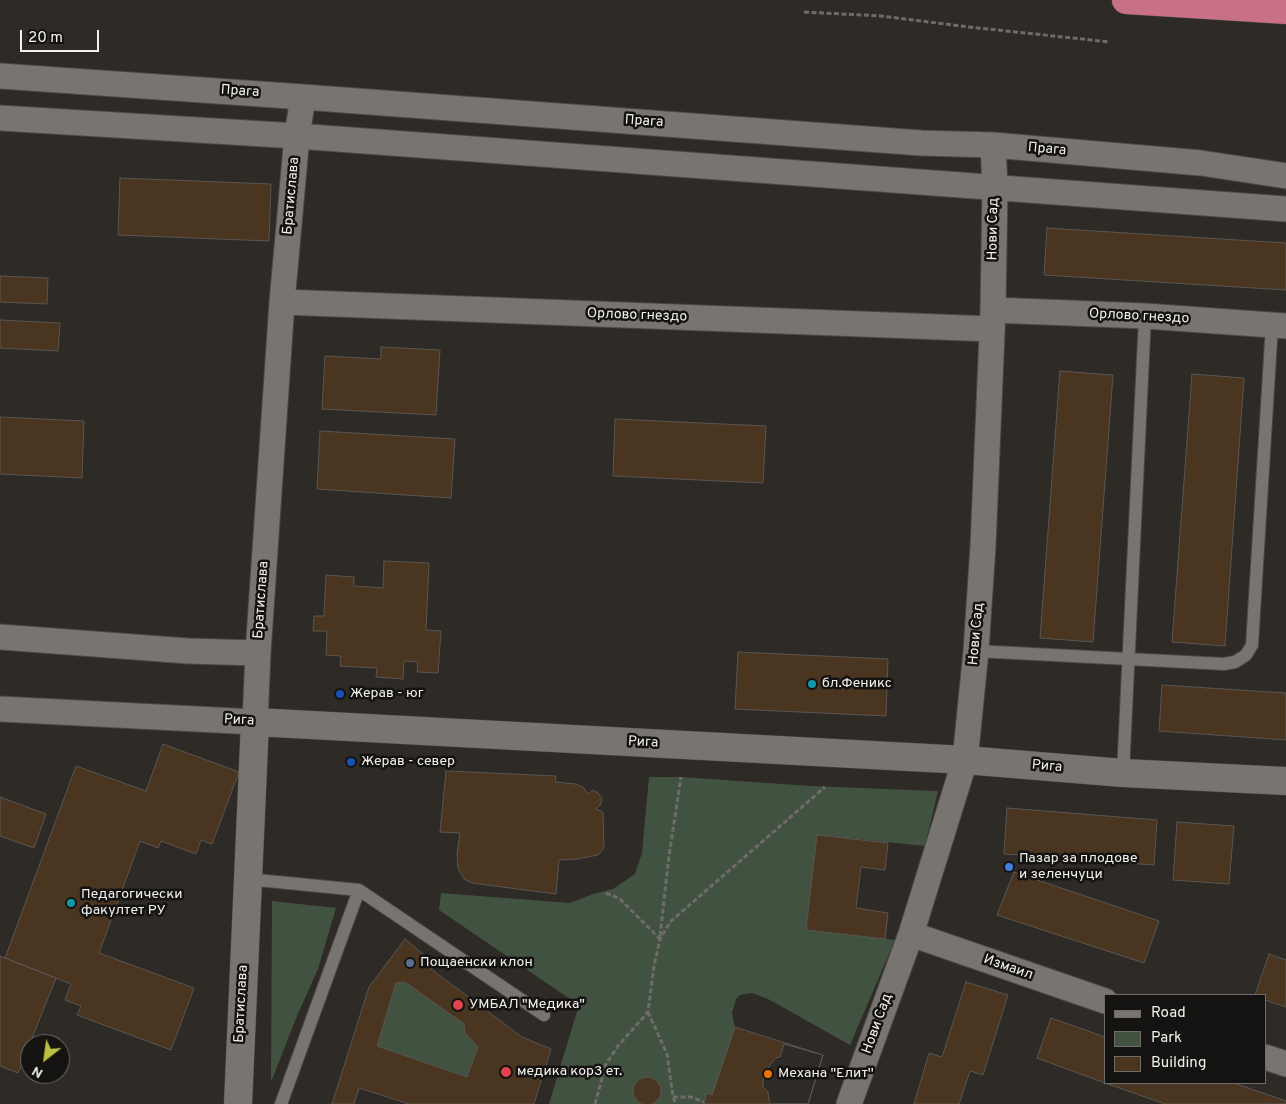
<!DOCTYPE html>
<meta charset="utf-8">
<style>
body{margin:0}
#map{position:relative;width:1286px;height:1104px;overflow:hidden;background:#2e2a26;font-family:Overpass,sans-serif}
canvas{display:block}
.legend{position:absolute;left:1104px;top:994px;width:162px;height:90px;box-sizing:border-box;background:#141311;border:1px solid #6d6c69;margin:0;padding:6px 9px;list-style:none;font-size:15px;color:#f3f1ee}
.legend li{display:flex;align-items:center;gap:10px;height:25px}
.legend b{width:25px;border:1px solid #6d6c69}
.north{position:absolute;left:20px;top:1034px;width:50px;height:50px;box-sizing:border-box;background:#141311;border:1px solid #6d6c69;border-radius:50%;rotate:210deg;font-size:14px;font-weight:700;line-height:20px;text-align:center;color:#f3f1ee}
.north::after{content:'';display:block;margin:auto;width:18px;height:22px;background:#bebf42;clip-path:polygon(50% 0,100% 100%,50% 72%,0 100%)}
.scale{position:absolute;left:20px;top:30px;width:79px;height:22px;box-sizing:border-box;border:2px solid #f3f1ee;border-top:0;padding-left:6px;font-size:15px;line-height:18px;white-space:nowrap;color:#f3f1ee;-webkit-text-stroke:4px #141311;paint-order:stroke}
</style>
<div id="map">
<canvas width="1286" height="1104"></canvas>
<ul class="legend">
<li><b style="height:6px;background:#787470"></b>Road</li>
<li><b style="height:14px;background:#425241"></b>Park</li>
<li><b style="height:14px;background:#4a3520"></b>Building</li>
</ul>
<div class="north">N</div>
<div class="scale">20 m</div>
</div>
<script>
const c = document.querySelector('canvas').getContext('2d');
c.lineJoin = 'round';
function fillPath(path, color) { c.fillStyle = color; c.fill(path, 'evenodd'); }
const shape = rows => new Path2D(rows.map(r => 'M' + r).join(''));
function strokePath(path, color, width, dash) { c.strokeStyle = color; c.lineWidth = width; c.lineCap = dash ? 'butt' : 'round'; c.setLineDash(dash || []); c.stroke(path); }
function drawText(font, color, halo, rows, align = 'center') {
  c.font = font + ' Overpass,sans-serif'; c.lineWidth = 5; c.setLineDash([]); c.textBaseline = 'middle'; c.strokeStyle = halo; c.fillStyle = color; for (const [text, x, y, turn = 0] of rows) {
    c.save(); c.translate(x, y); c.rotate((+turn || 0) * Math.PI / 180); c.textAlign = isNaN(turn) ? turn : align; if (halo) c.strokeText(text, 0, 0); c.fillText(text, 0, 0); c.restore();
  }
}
fillPath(shape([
 [649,777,681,777,811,786,938,791,925,846,817,835,806,930,895,940,850,1045,768,999,752,993,740,995,736,999,732,1013,735,1027,710,1104,549,1104,579,1005,439,910,441,893,570,903,593,894,613,889,635,874,642,853],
 [272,901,336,908,318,969,297,1016,271,1082],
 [405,982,464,1024,465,1033,478,1047,467,1077,377,1046,396,983]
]), '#425241');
const building = shape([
 [120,178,271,184,269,241,118,235,120,178],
 [1047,228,1286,243,1286,290,1044,275,1047,228],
 [0,276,48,278,47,304,0,302,0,276],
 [0,320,60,323,58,351,0,348,0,320],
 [381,347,440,350,436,415,322,409,325,356,381,359,381,347],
 [1060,371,1113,375,1093,642,1040,638,1060,371],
 [1192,374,1244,378,1225,646,1172,642,1192,374],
 [0,417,84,421,82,478,0,474,0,417],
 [615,419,766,426,763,483,613,476,615,419],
 [320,431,455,439,451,498,317,489,320,431],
 [384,561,429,563,426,630,441,631,438,673,417,672,418,662,404,661,403,679,376,677,377,668,340,666,341,656,326,655,327,631,313,631,314,616,324,616,326,575,354,577,354,586,383,588,384,561],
 [738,652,888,659,886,716,735,709,738,652],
 [1162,685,1286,693,1286,740,1159,731,1162,685],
 [163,744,239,772,212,844,201,840,196,854,161,841,158,848,140,841,99,953,194,988,171,1050,77,1015,81,1006,65,1000,71,984,5,958,76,766,146,791,163,744],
 [446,771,556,776,555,782,576,784,583,787,588,794,593,790,598,793,602,798,601,804,596,809,603,812,604,848,598,855,577,859,559,860,556,894,472,883,464,879,458,868,457,854,460,833,440,832,446,771],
 [0,797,46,814,34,848,0,836,0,797],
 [1007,808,1157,820,1154,865,1004,854,1007,808],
 [1177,822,1234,826,1229,884,1173,880,1177,822],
 [817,835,888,843,885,870,861,867,856,908,888,913,885,939,806,930,817,835],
 [1014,872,1159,921,1144,963,997,915,1014,872],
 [405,939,437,966,431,969,522,1037,551,1049,534,1104,409,1104,359,1088,354,1104,332,1104,369,987,405,939],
 [405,982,464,1024,465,1033,478,1047,467,1077,377,1046,396,983,405,982],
 [1269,954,1286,960,1286,1007,1265,1000,1265,995,1255,995,1269,954],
 [0,956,56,978,18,1073,0,1066,0,956],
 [966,982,1008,995,983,1075,970,1071,959,1104,914,1104,929,1053,942,1057,966,982],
 [1051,1018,1105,1037,1105,1083,1037,1058,1051,1018],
 [735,1027,823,1055,808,1104,704,1104,707,1093,712,1095,735,1027],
 [784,1044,823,1055,808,1104,770,1104,768,1092,763,1087,763,1081,766,1071,775,1058,780,1057,784,1044],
 '633 1091a14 14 0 1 1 28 0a14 14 0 1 1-28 0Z',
 [1105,1083,1234,1083,1286,1101,1286,1104,1165,1104,1105,1083]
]);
fillPath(building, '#4a3520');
strokePath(building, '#5a5652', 1);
const service = shape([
 [976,651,1224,664,1235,662,1246,655,1252,645,1272,325],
 [1123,773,1145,316],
 [247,879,359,890,544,1015],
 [281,1104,359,890]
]);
const minor = shape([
 [0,76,303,97,921,143,993,145,1201,163,1286,176],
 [0,118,297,136,1286,209],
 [282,302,992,329],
 [993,310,1145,316,1286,326],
 [0,637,188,651,258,653],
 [0,709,255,722,258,653,282,302,297,136,303,97],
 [911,934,1105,1001],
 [1265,1057,1286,1064],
 [849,1104,911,934,965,760,976,651,983,546,993,310,995,187,993,145]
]);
const tertiary = shape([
 [238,1104,255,722,965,760,1123,773,1286,781]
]);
const trunk = shape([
 [1126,0,1286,10]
]);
strokePath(service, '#4b4845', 14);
strokePath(minor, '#4b4845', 27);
strokePath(tertiary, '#4b4845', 29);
strokePath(trunk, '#4b4845', 29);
strokePath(shape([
 [804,12,881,16,969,27,1110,42],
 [606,893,620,899,660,939],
 [660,936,669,856,681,777],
 [648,1012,667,1054,673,1097,676,1104],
 [673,1097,691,1097,704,1102],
 [595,1104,606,1064,618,1046,648,1012,654,966,660,939,670,922,825,787]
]), '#6f6c68', 3, [5, 2.5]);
strokePath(service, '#787470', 12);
strokePath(minor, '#787470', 25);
strokePath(tertiary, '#787470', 28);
strokePath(trunk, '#c87186', 28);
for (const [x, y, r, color] of [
 [812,684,5,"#0f9aa8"],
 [340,694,5,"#1a4fb4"],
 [351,762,5,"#1a4fb4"],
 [1009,867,5,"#3f7fe0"],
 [71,903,5,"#0f9aa8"],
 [410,963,5,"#5c6f8a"],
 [458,1005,6,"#e0444e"],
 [506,1072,6,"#e0444e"],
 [768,1074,5,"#e8710a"]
]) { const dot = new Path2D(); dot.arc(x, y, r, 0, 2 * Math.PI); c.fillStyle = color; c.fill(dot); strokePath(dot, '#141311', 2); }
drawText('14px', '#f3f1ee', '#141311', [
 ["Прага",240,92,4],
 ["Прага",644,122,4],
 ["Прага",1047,150,5],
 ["Братислава",292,196,-85],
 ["Нови Сад",994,229,-89],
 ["Орлово гнездо",637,316,2],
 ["Орлово гнездо",1139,317,3],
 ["Братислава",262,600,-86],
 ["Нови Сад",977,634,-85],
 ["Рига",239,721,3],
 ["Рига",643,743,3],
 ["Рига",1047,767,5],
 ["Измаил",1008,968,19],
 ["Братислава",242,1004,-87],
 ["Нови Сад",878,1024,-70]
]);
drawText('14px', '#f3f1ee', '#141311', [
 ["бл.Феникс",822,684],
 ["Жерав - юг",350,694],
 ["Жерав - север",361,762],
 ["Пазар за плодове",1019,859],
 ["и зеленчуци",1019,875],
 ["Педагогически",81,895],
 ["факултет РУ",81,911],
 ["Пощаенски клон",420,963],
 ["УМБАЛ \"Медика\"",469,1005],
 ["медика кор3 ет.",517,1072],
 ["Механа \"Елит''",778,1074]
], 'left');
</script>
